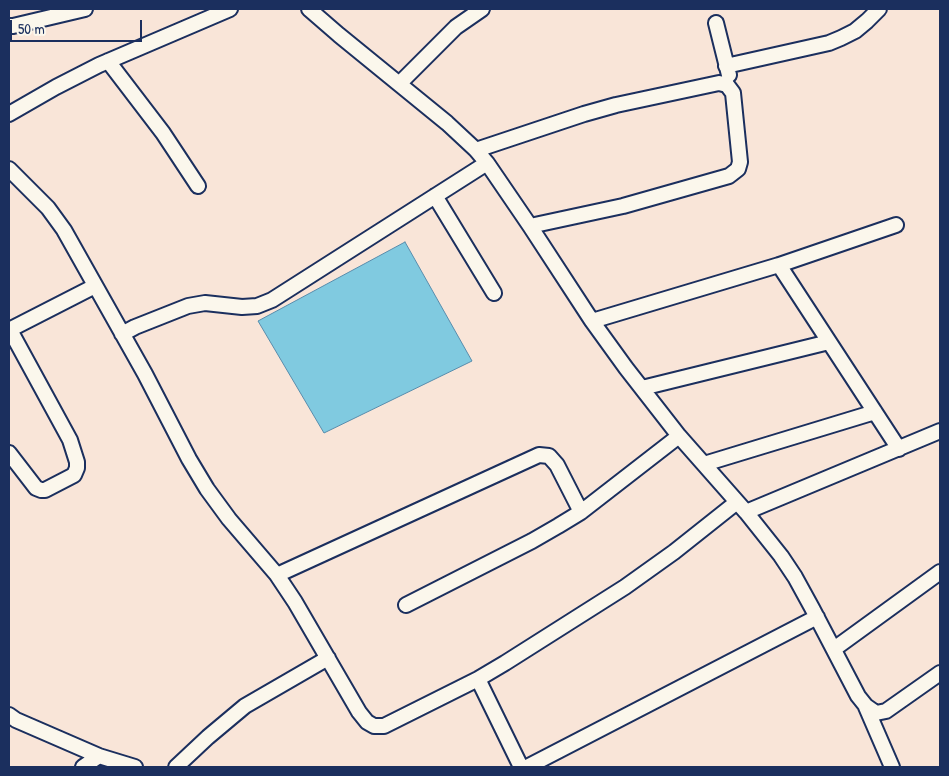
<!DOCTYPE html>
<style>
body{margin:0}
#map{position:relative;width:949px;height:776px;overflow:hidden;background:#f9e5d8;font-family:"Patrick Hand",sans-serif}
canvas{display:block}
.frame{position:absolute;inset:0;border:10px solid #1b2f5e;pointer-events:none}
.scale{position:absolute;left:10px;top:20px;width:132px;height:22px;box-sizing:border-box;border:2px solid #1b2f5e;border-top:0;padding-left:6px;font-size:15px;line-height:18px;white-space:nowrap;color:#1b2f5e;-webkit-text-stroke:4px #fbf7ec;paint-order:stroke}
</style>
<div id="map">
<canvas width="949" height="776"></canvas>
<div class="frame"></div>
<div class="scale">50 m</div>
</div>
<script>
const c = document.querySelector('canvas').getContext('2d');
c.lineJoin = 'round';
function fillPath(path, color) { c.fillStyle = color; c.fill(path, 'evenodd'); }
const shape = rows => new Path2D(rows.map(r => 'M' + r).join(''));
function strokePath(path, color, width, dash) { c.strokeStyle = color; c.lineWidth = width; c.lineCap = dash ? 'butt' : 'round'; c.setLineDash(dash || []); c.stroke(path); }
const water = shape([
 [405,242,472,361,324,433,258,321,405,242]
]);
fillPath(water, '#80cae0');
strokePath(water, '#588cac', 1);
const minor = shape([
 [309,9,339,35,447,123,476,150,487,163,530,226,592,321,626,368,679,436,746,512,781,556,795,577,812,608,858,696,866,706,876,713,886,711,940,673],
 [716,23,729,75],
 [9,26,13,26,85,9],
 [108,61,163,133,198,186],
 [726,66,829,43,841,38,855,31,867,21,879,9],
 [399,84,456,27,482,9],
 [9,114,56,87,99,65,230,9],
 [476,150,584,114,616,105,719,83,727,85,733,93,740,162,738,169,729,176,623,206,530,226],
 [9,169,48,208,64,230,145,374,189,459,207,489,229,519,277,575,295,602,359,712,367,722,374,726,384,726,478,679,505,663,625,587,674,552,737,502],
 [435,196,494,293],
 [779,265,899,449],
 [592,321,779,265,896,225],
 [9,330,95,286],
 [122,334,135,327,188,306,205,303,242,307,257,306,272,300,487,163],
 [642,388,829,342],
 [9,453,36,488,41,490,45,490,74,475,77,468,77,462,70,440,10,330],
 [704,464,875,412],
 [746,512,940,431],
 [277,575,539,455,549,456,557,465,581,512],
 [406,605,532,541,558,526,581,512,679,436],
 [834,649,940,572],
 [478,679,521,767],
 [866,707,892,767],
 [9,715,16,720,99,756,135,767],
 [83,767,99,756],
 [176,767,208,737,245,706,328,658],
 [527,767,817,617]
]);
strokePath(minor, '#1b2f5e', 18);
strokePath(minor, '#fbf7ec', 14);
</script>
